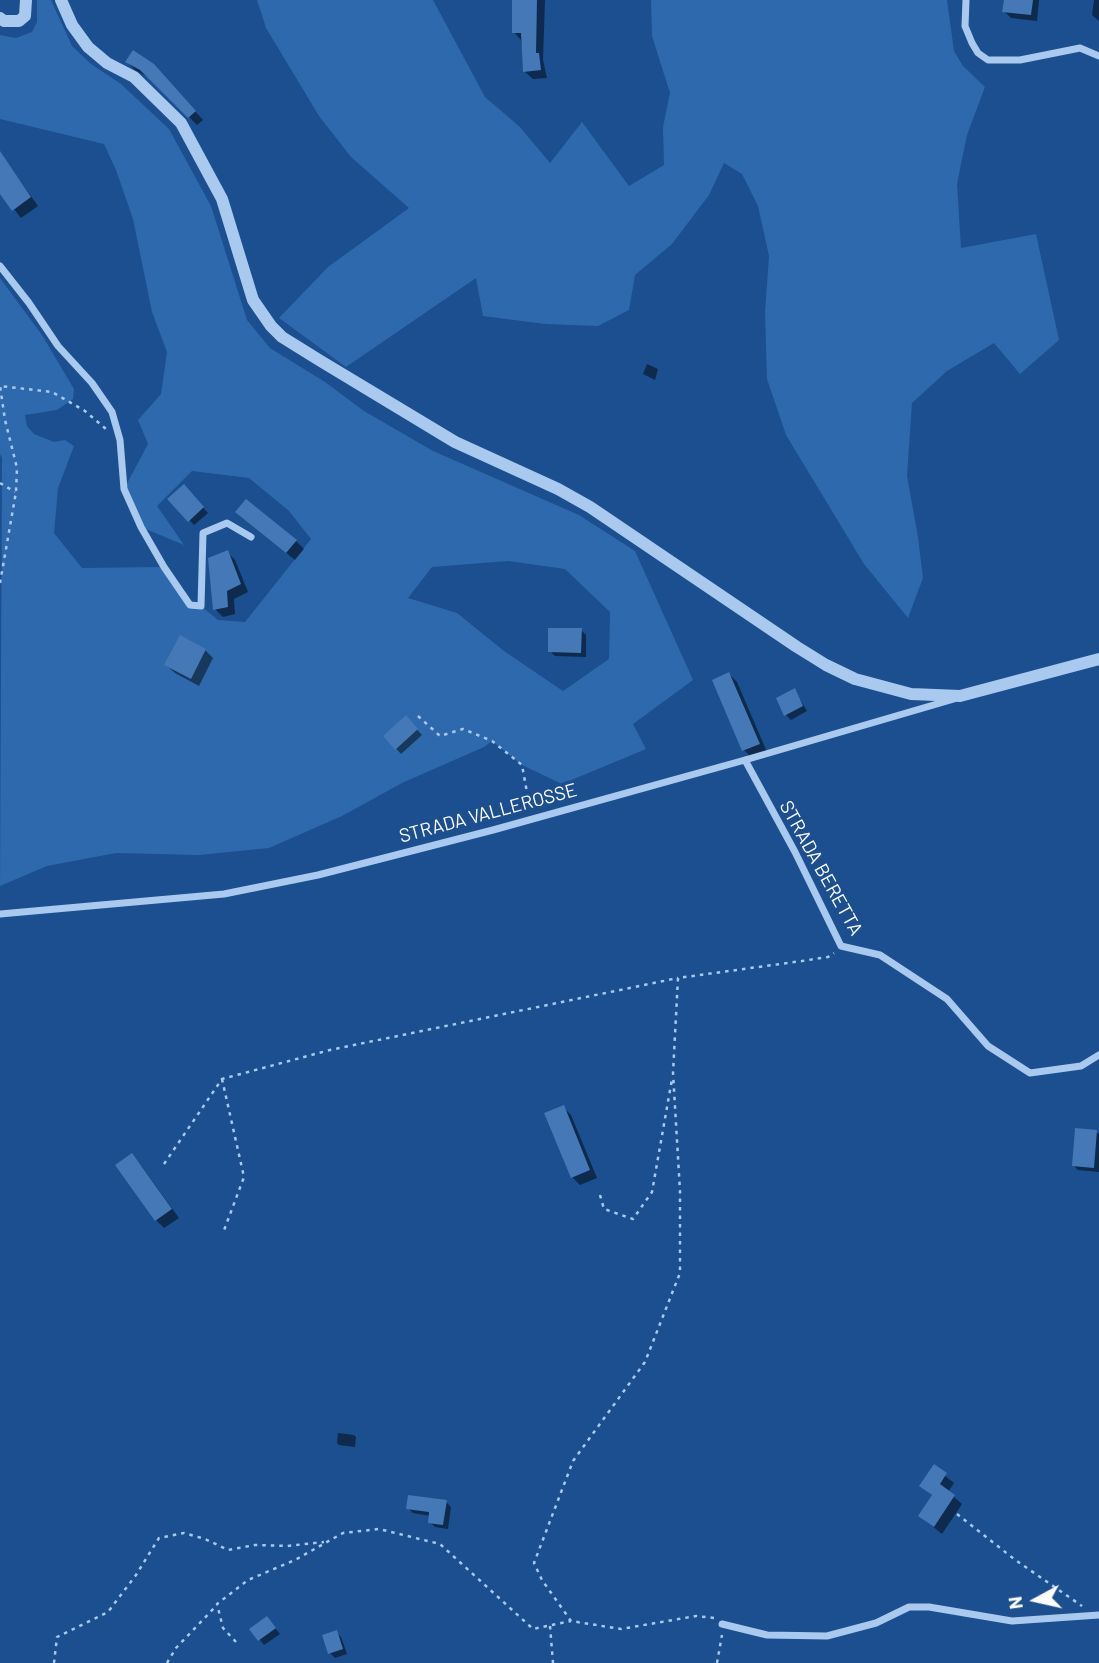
<!DOCTYPE html>
<style>
body{margin:0}
#map{position:relative;width:1099px;height:1663px;overflow:hidden;background:#1b4f8f;font-family:Barlow,sans-serif}
canvas{display:block}
.north{position:absolute;left:1001px;top:1565px;width:70px;height:70px;-webkit-text-stroke:5px #1b4f8f;paint-order:stroke;rotate:262deg;font-size:19px;font-weight:700;line-height:28px;text-align:center;color:#fff}
.north::after{content:'';display:block;margin:auto;width:24px;height:32px;background:#fff;clip-path:polygon(50% 0,100% 100%,50% 72%,0 100%)}
</style>
<div id="map">
<canvas width="1099" height="1663"></canvas>
<div class="north">N</div>
</div>
<script>
const c = document.querySelector('canvas').getContext('2d');
c.lineJoin = 'round';
function fillPath(path, color) { c.fillStyle = color; c.fill(path, 'evenodd'); }
const shape = rows => new Path2D(rows.map(r => 'M' + r).join(''));
function strokePath(path, color, width, dash) { c.strokeStyle = color; c.lineWidth = width; c.lineCap = dash ? 'butt' : 'round'; c.setLineDash(dash || []); c.stroke(path); }
function drawText(font, color, halo, rows, align = 'center') {
  c.font = font + ' Barlow,sans-serif'; c.lineWidth = 7; c.setLineDash([]); c.textBaseline = 'middle'; c.strokeStyle = halo; c.fillStyle = color; for (const [text, x, y, turn = 0] of rows) {
    c.save(); c.translate(x, y); c.rotate((+turn || 0) * Math.PI / 180); c.textAlign = isNaN(turn) ? turn : align; if (halo) c.strokeText(text, 0, 0); c.fillText(text, 0, 0); c.restore();
  }
}
fillPath(shape([
 [37,0,51,0,72,46,91,64,121,84,169,129,211,206,247,320,270,348,325,382,364,411,433,451,579,515,635,551,693,680,633,724,646,749,562,784,522,765,492,741,484,747,402,783,342,816,269,848,199,855,116,853,47,866,0,886,2,458,0,454,0,278,42,335,74,389,73,399,57,410,25,415,27,426,34,434,54,442,65,440,74,446,58,488,54,533,82,568,164,567,190,605,201,606,218,620,245,622,311,539,289,511,249,478,192,471,157,506,184,545,141,527,124,489,148,444,138,420,161,394,167,352,152,312,133,219,116,170,104,144,0,119,0,35,16,38,32,32,37,22],
 [508,561,565,569,610,612,609,659,563,691,504,651,457,613,408,598,432,567],
 [257,0,433,0,485,97,520,127,550,163,582,122,629,186,664,165,663,127,670,93,652,36,651,0,947,0,954,51,963,66,985,87,967,135,957,184,961,248,1036,234,1059,340,1020,374,994,343,947,371,912,403,907,476,918,537,923,578,908,618,864,564,786,435,767,379,765,312,769,256,758,206,742,174,724,163,709,195,672,244,635,275,629,310,598,326,545,324,483,316,476,278,346,367,279,318,328,267,409,208,351,157,319,116,266,28]
]), '#2e69ad');
fillPath(shape([
 [514,0,545,0,543,60,547,78,533,79,525,72,521,40,514,32],
 [1005,0,1039,0,1037,21,1011,18,1004,11],
 [1094,0,1099,0,1099,21,1092,15],
 [127,62,162,74,203,120,197,125,150,78,135,70],
 [0,153,38,206,21,218,0,191],
 [647,364,658,369,655,380,643,374],
 [184,486,208,513,194,525,170,499],
 [246,520,296,541,304,549,295,560],
 [227,552,235,560,248,592,234,599,235,614,223,617,215,609],
 [581,630,586,635,586,657,555,656,550,651],
 [205,650,213,658,199,686,175,673,166,665],
 [729,674,737,682,767,752,752,758,744,750,714,681],
 [795,691,807,711,791,720,786,715],
 [406,718,422,735,401,754,385,736],
 [563,1107,571,1115,597,1178,580,1185,572,1177],
 [1096,1132,1099,1134,1099,1172,1078,1170,1073,1165],
 [140,1164,179,1218,164,1228,156,1220],
 [338,1433,354,1435,356,1437,355,1447,339,1445,337,1443],
 [934,1467,954,1483,948,1492,962,1504,942,1534,920,1516,933,1496,921,1486],
 [446,1502,451,1507,448,1529,435,1527,430,1522,431,1516,413,1513,408,1508],
 [271,1623,280,1634,264,1645,251,1629],
 [336,1632,341,1637,347,1654,335,1658,330,1653]
]), '#0007');
fillPath(shape([
 [512,0,537,0,536,53,539,53,541,70,523,72,521,33,512,33],
 [1004,0,1033,0,1031,15,1002,12],
 [133,50,154,64,196,111,188,118,140,70,125,62],
 [0,151,31,197,12,211,0,194],
 [184,484,204,507,188,522,167,499],
 [246,499,297,540,286,553,235,512],
 [228,550,241,584,227,591,228,607,213,610,208,558],
 [548,628,582,628,581,653,548,652],
 [180,635,206,649,191,679,164,665],
 [729,672,760,744,742,751,712,680],
 [795,688,803,706,784,716,776,698],
 [406,715,418,729,395,750,383,736],
 [564,1105,590,1170,571,1178,544,1113],
 [1075,1128,1097,1130,1094,1168,1072,1166],
 [132,1153,172,1209,155,1221,115,1165],
 [934,1464,947,1473,940,1484,955,1495,934,1527,918,1516,932,1495,919,1486],
 [408,1495,447,1500,443,1525,428,1523,429,1512,406,1509],
 [267,1616,276,1628,258,1641,249,1629],
 [337,1630,343,1649,328,1654,322,1635]
]), '#4478b7');
strokePath(shape([
 [0,483,15,492],
 [0,583,16,492,17,468,5,420,0,386,52,392,85,411,106,429],
 [418,716,440,736,463,729,492,741,522,765,530,809],
 [222,1079,244,1177,223,1233],
 [164,1164,222,1079,330,1050,678,978],
 [600,1195,604,1209,633,1219,652,1192,672,1079],
 [957,1514,1014,1559,1082,1606],
 [714,1618,696,1616,621,1629,571,1621,542,1580,534,1563,573,1461,645,1362,680,1273,680,1191,673,1073,678,978,802,961,828,957,834,953],
 [550,1626,553,1663],
 [236,1642,223,1628,217,1604,248,1580,295,1560,343,1533,379,1529,440,1544,533,1629,571,1621],
 [54,1663,57,1637,108,1612,136,1575,159,1538,184,1533,205,1539,228,1550,255,1545,287,1546,324,1542],
 [167,1663,176,1648,217,1605],
 [717,1663,722,1635]
]), '#a9c9ee', 2.5, [3.5, 5]);
strokePath(shape([
 [966,0,965,26,972,43,978,53,988,60,1020,60,1080,48,1099,56],
 [0,266,29,303,58,346,92,383,112,412,120,440,124,489,141,527,164,567,190,605,201,606,203,533,227,523,251,537],
 [745,760,795,852,841,946,880,955,947,999,988,1046,1030,1073,1081,1066,1099,1055],
 [0,914,224,894,318,875,493,830,745,760,954,699],
 [722,1624,767,1635,827,1636,876,1623,909,1607,929,1607,1012,1621,1099,1615]
]), '#a9c9ee', 7);
strokePath(shape([
 [61,0,72,25,88,47,107,63,134,77,181,123,222,199,253,300,271,326,282,337,319,360,455,442,558,489,590,507,797,647,826,665,855,679,911,694,960,696,1099,659],
 [0,18,4,21,19,21,25,16,26,0]
]), '#a9c9ee', 12);
drawText('19px', '#fff', '#1b4f8f', [
 ["STRADA VALLEROSSE",488,813,-15],
 ["STRADA BERETTA",821,868,61]
]);
</script>
